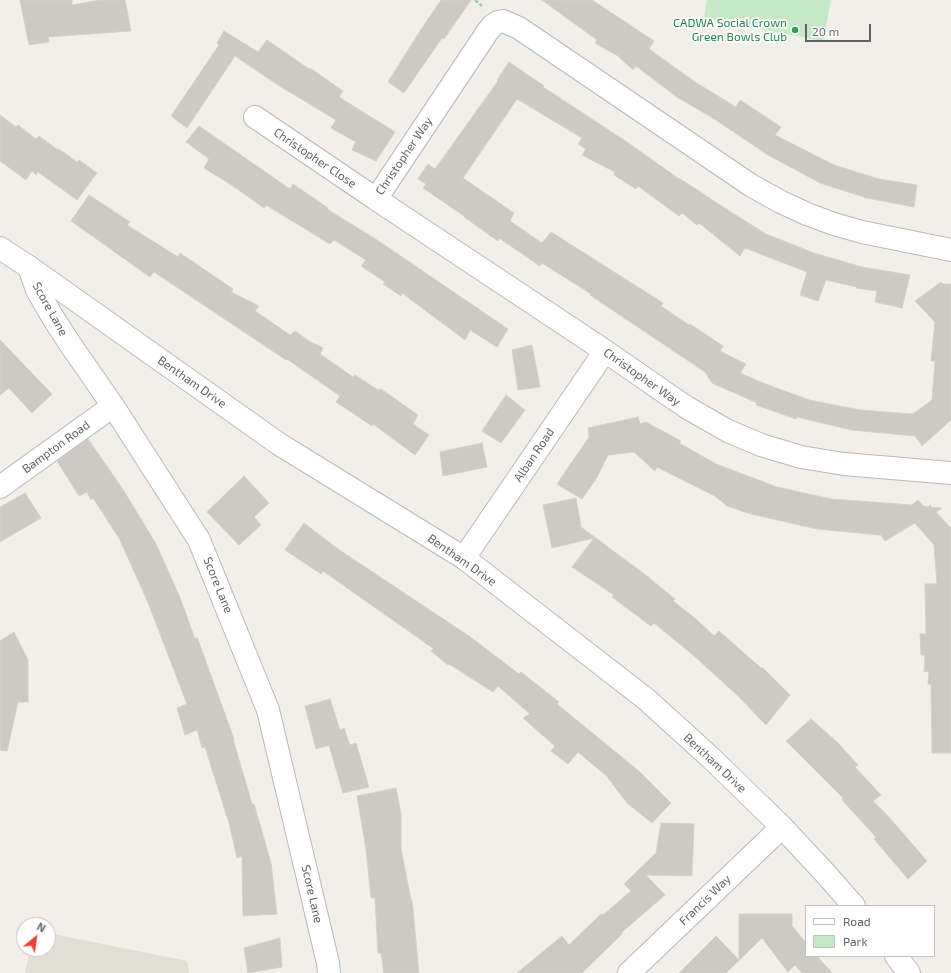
<!DOCTYPE html>
<style>
body{margin:0}
#map{position:relative;width:951px;height:973px;overflow:hidden;background:#f1efe8;font-family:"Exo 2",sans-serif}
canvas{display:block}
.legend{position:absolute;left:805px;top:905px;width:130px;height:52px;box-sizing:border-box;background:#fff;border:1px solid #bfc1c3;margin:0;padding:5px 7px;list-style:none;font-size:12px;color:#5f6368}
.legend li{display:flex;align-items:center;gap:8px;height:20px}
.legend b{width:20px;border:1px solid #bfc1c3}
.north{position:absolute;left:16px;top:917px;width:40px;height:40px;box-sizing:border-box;background:#fff;border:1px solid #bfc1c3;border-radius:50%;rotate:29deg;font-size:11px;font-weight:700;line-height:16px;text-align:center;color:#5f6368}
.north::after{content:'';display:block;margin:auto;width:14px;height:18px;background:#ea4335;clip-path:polygon(50% 0,100% 100%,50% 72%,0 100%)}
.scale{position:absolute;left:805px;top:24px;width:66px;height:18px;box-sizing:border-box;border:2px solid #5f6368;border-top:0;padding-left:5px;font-size:12px;line-height:14px;white-space:nowrap;color:#5f6368;-webkit-text-stroke:3px #fff;paint-order:stroke}
</style>
<div id="map">
<canvas width="951" height="973"></canvas>
<ul class="legend">
<li><b style="height:5px;background:#fff"></b>Road</li>
<li><b style="height:11px;background:#c5e8c5"></b>Park</li>
</ul>
<div class="north">N</div>
<div class="scale">20 m</div>
</div>
<script>
const c = document.querySelector('canvas').getContext('2d');
c.lineJoin = 'round';
function fillPath(path, color) { c.fillStyle = color; c.fill(path, 'evenodd'); }
const shape = rows => new Path2D(rows.map(r => 'M' + r).join(''));
function strokePath(path, color, width, dash) { c.strokeStyle = color; c.lineWidth = width; c.lineCap = dash ? 'butt' : 'round'; c.setLineDash(dash || []); c.stroke(path); }
function drawText(font, color, halo, rows, align = 'center') {
  c.font = font + ' "Exo 2",sans-serif'; c.lineWidth = 3.5; c.setLineDash([]); c.textBaseline = 'middle'; c.strokeStyle = halo; c.fillStyle = color; for (const [text, x, y, turn = 0] of rows) {
    c.save(); c.translate(x, y); c.rotate((+turn || 0) * Math.PI / 180); c.textAlign = isNaN(turn) ? turn : align; if (halo) c.strokeText(text, 0, 0); c.fillText(text, 0, 0); c.restore();
  }
}
fillPath(shape([
 [48,933,187,961,189,973,25,973,30,949,48,949]
]), '#e1ded6');
fillPath(shape([
 [707,0,831,0,823,41,704,18]
]), '#c5e8c5');
const building = shape([
 [20,0,72,0,72,5,100,0,125,0,131,31,48,37,49,42,29,45,20,0],
 [441,0,471,0,444,39,442,38,404,93,388,82,420,31,441,0],
 [542,0,592,0,654,41,649,49,695,82,736,107,740,100,781,127,775,135,834,165,879,179,917,185,914,207,867,198,820,183,768,155,716,120,677,97,636,66,633,70,618,56,595,43,597,40,542,0],
 [224,31,258,52,267,40,309,69,310,68,343,91,339,97,395,132,376,161,352,150,356,142,331,128,336,120,278,85,235,56,187,128,171,116,219,45,217,43,224,31],
 [509,62,544,86,543,87,627,142,679,179,679,178,723,207,766,234,814,253,862,267,910,275,902,308,875,302,877,291,856,288,857,287,826,280,818,301,800,295,807,272,745,248,740,256,699,223,697,225,682,213,679,216,638,186,636,189,614,175,615,172,582,155,586,149,578,144,582,138,517,99,463,178,514,213,510,221,542,243,551,232,663,303,661,306,689,325,690,324,723,346,720,351,746,364,740,373,763,383,809,400,860,410,913,414,932,400,935,361,931,361,935,322,915,301,941,282,943,284,951,284,951,420,922,446,915,436,852,430,797,417,796,419,756,405,757,403,712,383,705,372,590,295,591,294,542,263,540,266,499,238,498,241,464,217,464,216,423,188,426,184,418,179,428,164,435,169,498,81,497,80,509,62],
 [0,115,16,127,18,125,36,139,39,136,58,150,59,149,77,162,79,160,97,173,77,200,38,172,36,175,32,171,26,180,0,161,0,115],
 [199,126,290,189,293,184,328,208,327,209,377,240,508,329,497,347,470,330,465,340,402,293,401,296,383,284,385,282,361,266,366,260,334,240,330,244,266,205,264,208,233,186,204,168,209,159,186,142,199,126],
 [89,195,130,222,127,225,178,257,180,253,233,289,231,292,259,306,255,311,290,335,295,331,309,341,323,348,320,354,353,377,355,375,378,390,381,389,418,415,413,424,429,435,415,455,373,424,372,426,336,402,340,396,287,359,286,360,154,272,150,277,71,221,89,195],
 [0,340,52,394,32,413,9,388,0,395,0,340],
 [532,345,540,387,518,390,512,350,532,345],
 [506,395,525,410,501,443,482,431,506,395],
 [638,417,640,424,646,422,681,441,679,443,716,464,777,487,831,499,912,505,918,500,923,506,928,507,930,505,931,507,942,508,936,512,951,528,951,753,932,753,931,684,928,684,929,671,924,672,925,655,921,655,920,634,926,634,925,584,937,584,934,545,915,523,885,541,881,535,817,529,751,514,727,506,715,496,657,467,655,471,634,452,608,455,596,479,582,499,557,484,589,437,588,428,638,417],
 [88,439,122,488,155,542,179,595,195,639,197,637,234,739,233,739,252,804,254,804,271,863,277,914,243,916,242,856,237,858,229,823,205,747,202,748,197,730,185,735,177,708,187,704,147,600,119,538,93,498,91,500,87,492,79,496,57,461,88,439],
 [482,443,487,467,443,476,440,452,482,443],
 [244,476,269,503,254,517,261,525,239,545,207,512,244,476],
 [25,493,41,518,0,542,0,507,25,493],
 [576,498,581,527,647,576,675,599,673,601,696,619,714,636,719,631,761,668,762,667,790,695,766,725,738,696,693,655,654,623,651,626,612,597,614,595,572,567,594,538,552,548,543,505,576,498],
 [304,523,338,549,469,636,519,674,521,672,559,702,557,704,640,772,671,803,652,823,627,803,608,778,609,778,578,752,568,764,551,751,555,746,523,718,530,714,498,686,493,692,449,664,448,665,431,651,434,649,323,571,321,574,285,550,304,523],
 [14,632,28,660,28,702,18,702,7,751,0,750,0,641,14,632],
 [330,699,340,730,344,728,350,745,356,743,369,787,343,793,329,745,316,749,305,706,330,699],
 [811,719,838,743,858,765,855,767,881,795,873,801,888,816,927,861,908,879,874,839,876,837,842,800,843,798,786,741,811,719],
 [396,788,401,813,401,849,411,900,412,900,419,973,384,973,381,953,378,953,375,898,371,898,366,849,357,796,396,788],
 [661,823,694,824,692,876,646,875,665,895,621,933,622,934,582,973,517,973,562,936,569,945,601,914,603,915,631,891,624,884,656,853,661,823],
 [739,914,792,914,792,926,806,943,806,956,817,956,832,973,802,973,795,965,788,972,762,938,726,973,679,973,716,936,739,960,739,914],
 [280,938,282,967,248,973,244,948,280,938]
]);
fillPath(building, '#cccac5');
strokePath(building, '#d6d1c6', 1);
const street = shape([
 [255,117,376,199],
 [951,250,862,232,834,224,807,214,781,202,752,186,519,28,503,21,498,22,493,25,488,31,376,199,605,351,686,407,728,431,761,445,801,457,844,464,951,473],
 [29,267,37,290,52,316,70,344,113,406,199,540,268,710,328,963,329,973],
 [0,487,113,406],
 [464,558,605,351],
 [629,973,782,827]
]);
const secondary = shape([
 [0,248,29,267,279,444,464,558,646,699,711,758,782,827,824,872,854,906],
 [896,956,909,973]
]);
strokePath(street, '#b5b8bc', 24);
strokePath(secondary, '#b6babf', 24);
strokePath(shape([
 [475,0,482,6]
]), '#9cc7a9', 2.5, [4, 2]);
strokePath(street, '#fff', 22);
strokePath(secondary, '#fff', 22);
for (const [x, y, r, color] of [
 [795,30,4,"#2e9e5b"]
]) { const dot = new Path2D(); dot.arc(x, y, r, 0, 2 * Math.PI); c.fillStyle = color; c.fill(dot); strokePath(dot, '#fff', 1.5); }
drawText('12px', '#27864d', '#fff', [
 ["CADWA Social Crown",787,23],
 ["Green Bowls Club",787,37]
], 'right');
drawText('12px', '#5f6368', '#fff', [
 ["Christopher Way",404,156,-56],
 ["Christopher Close",315,158,34],
 ["Score Lane",50,309,61],
 ["Christopher Way",642,377,35],
 ["Bentham Drive",192,382,35],
 ["Bampton Road",56,447,-36],
 ["Alban Road",534,455,-56],
 ["Bentham Drive",462,560,35],
 ["Score Lane",218,585,68],
 ["Bentham Drive",715,763,43],
 ["Score Lane",312,894,77],
 ["Francis Way",705,900,-44]
]);
</script>
